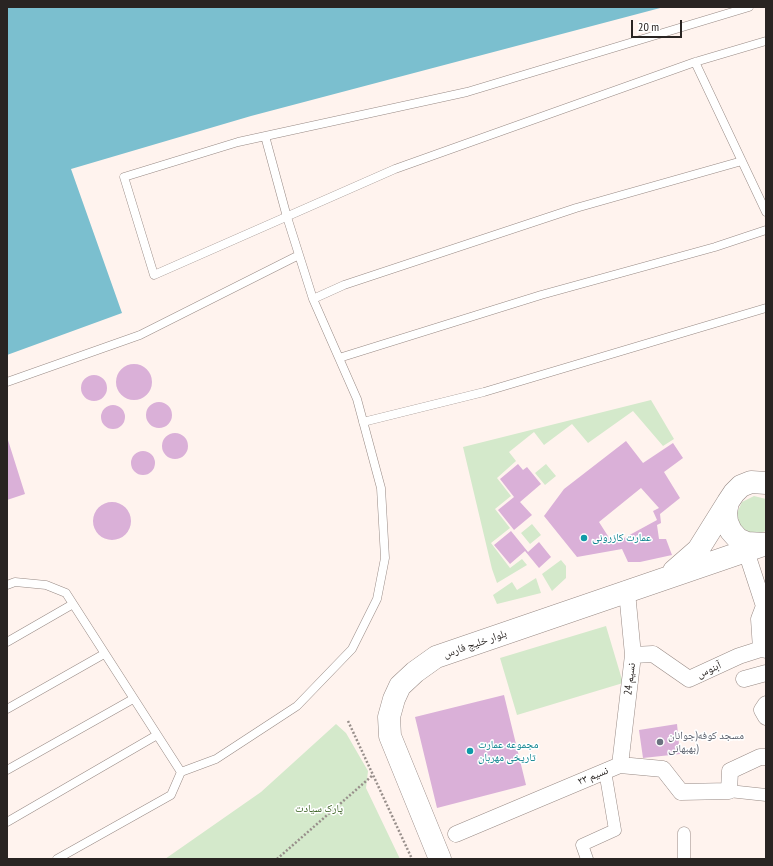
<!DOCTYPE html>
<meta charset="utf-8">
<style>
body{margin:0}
#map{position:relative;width:773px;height:866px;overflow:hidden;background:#fff3ee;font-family:"PT Sans Narrow",sans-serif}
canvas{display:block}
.frame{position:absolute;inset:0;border:8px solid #292422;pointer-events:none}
.scale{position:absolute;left:631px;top:20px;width:51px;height:18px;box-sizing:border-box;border:2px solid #292422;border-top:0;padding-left:5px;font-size:12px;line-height:14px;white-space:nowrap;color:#292422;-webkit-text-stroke:3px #fff;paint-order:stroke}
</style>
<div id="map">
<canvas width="773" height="866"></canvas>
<div class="frame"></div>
<div class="scale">20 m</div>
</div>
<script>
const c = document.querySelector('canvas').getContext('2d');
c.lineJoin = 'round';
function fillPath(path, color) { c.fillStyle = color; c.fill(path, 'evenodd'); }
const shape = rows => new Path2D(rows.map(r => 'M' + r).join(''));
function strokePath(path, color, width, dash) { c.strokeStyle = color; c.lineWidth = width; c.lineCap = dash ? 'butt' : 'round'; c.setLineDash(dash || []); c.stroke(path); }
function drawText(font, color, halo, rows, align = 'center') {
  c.font = font + ' "PT Sans Narrow","Noto Naskh Arabic",sans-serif'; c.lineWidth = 3; c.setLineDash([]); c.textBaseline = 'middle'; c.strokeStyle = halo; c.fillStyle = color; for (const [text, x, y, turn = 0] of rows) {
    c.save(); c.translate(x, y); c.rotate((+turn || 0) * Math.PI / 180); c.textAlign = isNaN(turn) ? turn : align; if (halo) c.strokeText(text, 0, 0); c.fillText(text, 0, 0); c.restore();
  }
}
fillPath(shape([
 [651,400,674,439,663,446,633,411,588,443,572,424,544,445,534,432,509,452,516,461,497,478,511,496,495,509,510,528,491,543,510,568,522,559,527,565,497,583,492,569,463,447],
 [546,464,556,476,545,485,535,473],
 [754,496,766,499,766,531,757,534,750,533,740,526,737,513,742,502],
 [532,524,541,535,530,544,521,533],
 [561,560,566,566,566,578,552,591,542,574],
 [536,578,541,593,497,604,493,595,512,582,517,590],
 [606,626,623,683,517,715,500,658],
 [336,724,346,733,368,771,366,788,400,859,165,859,261,792]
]), '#d4e9cb');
fillPath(shape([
 [7,7,664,7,251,116,71,169,122,313,7,355]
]), '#7bbfcf');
fillPath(shape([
 '116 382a18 18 0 1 1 36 0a18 18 0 1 1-36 0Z',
 '81 388a13 13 0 1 1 26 0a13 13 0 1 1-26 0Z',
 '146 415a13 13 0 1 1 26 0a13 13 0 1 1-26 0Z',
 '101 417a12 12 0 1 1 24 0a12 12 0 1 1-24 0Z',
 '162 446a13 13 0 1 1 26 0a13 13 0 1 1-26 0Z',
 [7,437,25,494,7,500],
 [626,441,643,463,673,443,683,458,664,472,680,498,660,514,661,523,657,525,659,539,666,539,672,555,640,562,628,562,622,549,577,557,544,516,564,489],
 [641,488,659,508,653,511,657,520,613,544,599,522],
 '131 463a12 12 0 1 1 24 0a12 12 0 1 1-24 0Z',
 [518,464,523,470,527,467,541,484,520,502,532,515,514,530,498,510,514,497,500,479],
 '93 521a19 19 0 1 1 38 0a19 19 0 1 1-38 0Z',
 [511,531,528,552,539,542,551,557,539,568,525,551,510,564,494,545],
 [504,695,526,785,437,808,415,717],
 [677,724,680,754,643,758,639,730]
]), '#dab0d8');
const service = shape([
 [749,7,467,92,238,142,124,177,154,275,395,169,695,62,766,41],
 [695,62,766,212],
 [313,299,344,285,576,208,742,161],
 [339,358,541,295,715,247,766,230],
 [7,382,140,335,299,255],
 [363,422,484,392,766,308],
 [7,585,15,582,46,585,66,593,181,772,216,759,297,706,352,649,377,599,385,558,381,488,357,399,313,299,287,217,265,136],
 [7,642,73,604],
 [7,709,104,654],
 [7,770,133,699],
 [7,822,157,735],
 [57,859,171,795,181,772]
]);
const pedestrian = shape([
 [729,791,766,795],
 [587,859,582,845,615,830,605,771],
 [684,859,684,833]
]);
const minor = shape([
 [746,551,764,606,759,619,761,649],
 [633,655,653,654,689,679,739,656,761,649,766,650],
 [744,679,766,673],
 [766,704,762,710,766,717],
 [620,765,633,655,627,592],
 [456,834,620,765,663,769,681,792,729,791,730,771,760,757,766,757]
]);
const primary = shape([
 [765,544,747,543,738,539,731,531,727,522,726,512,728,502,734,493,741,486,751,482,766,483],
 [674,571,698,550,728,502],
 [440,859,390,736,389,717,394,699,400,686,415,672,436,657,766,544]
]);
strokePath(service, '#988a85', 9);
strokePath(pedestrian, '#988a85', 13);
strokePath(minor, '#988a85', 17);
strokePath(primary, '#988a85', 23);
strokePath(shape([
 [348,721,412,859],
 [277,859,373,775]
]), '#988f8b', 2.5, [2, 2]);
strokePath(service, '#fff', 8);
strokePath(pedestrian, '#fff', 12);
strokePath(minor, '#fff', 16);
strokePath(primary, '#fff', 22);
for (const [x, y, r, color] of [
 [584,538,4,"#0f9aa8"],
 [660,742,4,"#6b7280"],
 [470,751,4,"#0f9aa8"]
]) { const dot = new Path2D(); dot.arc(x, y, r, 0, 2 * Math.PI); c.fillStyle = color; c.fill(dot); strokePath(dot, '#fff', 1.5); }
drawText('11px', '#0d838f', '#fff', [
 ["عمارت کازرونی",592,538],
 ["مجموعه عمارت",478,745],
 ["تاریخی مهربان",478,758]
], 'left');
drawText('11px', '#292422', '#fff', [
 ["بلوار خلیج فارس",475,644,-19],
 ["آبنوس",709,670,-24],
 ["نسیم 24",630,679,-83],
 ["نسیم ۲۳",593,776,-22]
]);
drawText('11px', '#5b616d', '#fff', [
 ["مسجد کوفه(جوانان",668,736],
 ["بهبهانی)",668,749]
], 'left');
drawText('11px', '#3a6122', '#fff', [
 ["پارک سیادت",319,809]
]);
</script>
